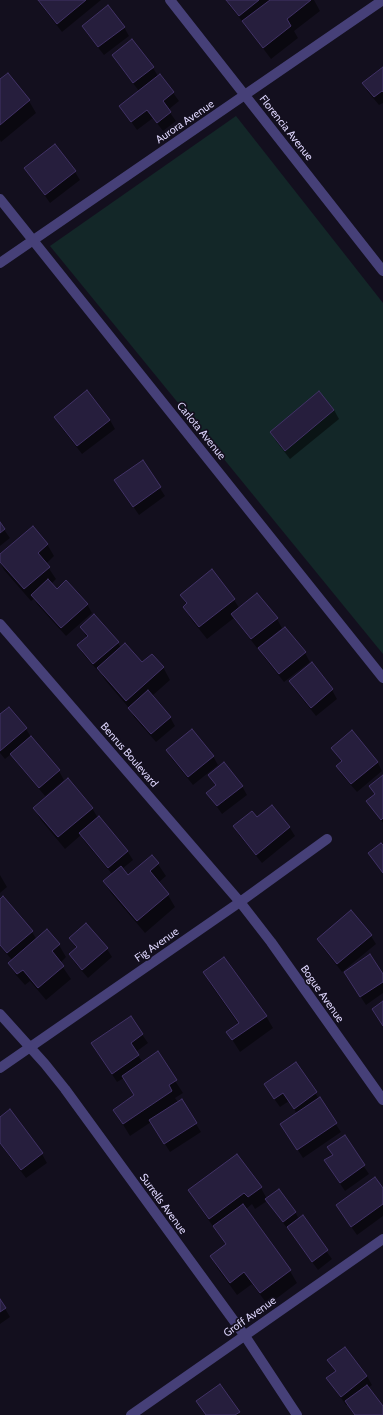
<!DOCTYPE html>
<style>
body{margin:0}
canvas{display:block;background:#130f1e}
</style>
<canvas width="383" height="1415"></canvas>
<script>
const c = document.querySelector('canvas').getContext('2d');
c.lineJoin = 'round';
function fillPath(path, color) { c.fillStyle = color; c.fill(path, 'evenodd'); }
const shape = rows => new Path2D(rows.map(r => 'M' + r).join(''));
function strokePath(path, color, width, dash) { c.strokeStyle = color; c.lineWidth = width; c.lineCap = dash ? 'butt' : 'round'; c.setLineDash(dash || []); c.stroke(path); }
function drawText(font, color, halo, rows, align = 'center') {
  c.font = font + ' Cabin,sans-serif'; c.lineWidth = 3.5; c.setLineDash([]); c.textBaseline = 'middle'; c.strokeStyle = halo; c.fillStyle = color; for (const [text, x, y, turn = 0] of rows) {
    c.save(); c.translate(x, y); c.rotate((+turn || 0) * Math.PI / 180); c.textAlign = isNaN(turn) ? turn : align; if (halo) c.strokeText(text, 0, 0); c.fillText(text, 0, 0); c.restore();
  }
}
fillPath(shape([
 [236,116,383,303,383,654,50,246]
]), '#132728');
fillPath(shape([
 [37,0,101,0,62,32],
 [225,0,314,0,320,11,294,31,298,38,271,59,247,27],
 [83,27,124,27,129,36,104,55,88,35],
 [113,56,153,68,158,76,160,75,179,101,168,110,176,121,163,131,153,118,137,130,120,106,139,91,118,64],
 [383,68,383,103,379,105,368,92,363,83],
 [8,74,29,101,36,113,1,142,0,140,0,81],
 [26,169,75,172,80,180,50,203],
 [334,410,339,419,290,459,276,441,271,433],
 [55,418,110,420,115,429,82,454,60,426],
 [143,462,165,496,139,515,121,489],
 [0,524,10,538,0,546],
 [47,544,54,556,46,564,56,579,51,584,57,590,87,604,92,613,66,636,37,604,34,599,31,601,4,570,0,562,0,555],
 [212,571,234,600,240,609,257,594,277,619,282,628,257,648,234,618,207,639,191,619,184,607,187,605,181,595],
 [81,627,118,643,121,648,142,664,163,667,170,680,152,696,170,717,175,726,156,742,134,717,129,708,105,680,100,671,99,672,83,654,78,645,87,638],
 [259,648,305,653,310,662,284,682,264,657],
 [311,664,332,690,337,699,316,716,295,690,290,681],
 [0,715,26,729,31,737,59,771,64,780,45,796,17,763,11,754,5,759,0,753],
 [352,732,378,763,382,771,357,792,342,775,337,766,342,763,332,748],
 [167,750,213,756,218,765,193,785,172,759],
 [209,775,242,786,247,795,222,814,207,793,216,786],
 [383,776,383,823,368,801,375,795,370,787],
 [272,806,290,828,295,836,262,863,239,835,234,827,257,819],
 [34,808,92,808,98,818,99,817,128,852,133,860,122,869,128,876,152,856,158,864,166,876,158,883,168,895,175,907,145,933,111,893,104,881,112,874,85,842,81,835,65,849,41,820],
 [0,875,7,887,0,893],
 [3,897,32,932,37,940,47,931,59,945,66,957,60,963,71,979,46,1000,30,981,25,985,16,975,9,963,12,960,0,946,0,900],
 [371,936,376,944,342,972,323,948,318,939],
 [70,938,107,949,112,957,88,978,75,963,70,954,77,949],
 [204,973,266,1016,273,1028,240,1052,228,1033,239,1025,211,985],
 [383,976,383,993,366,1005,350,981],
 [130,1017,148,1043,136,1052,143,1063,157,1053,183,1093,175,1098,178,1102,181,1100,201,1132,170,1152,151,1122,130,1136,114,1110,135,1096,124,1078,117,1082,92,1044],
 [295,1063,341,1132,303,1158,281,1124,297,1114,289,1101,280,1107,270,1093],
 [10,1111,42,1154,47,1163,26,1178,0,1144,0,1118],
 [344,1137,369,1174,345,1191,330,1169,333,1155,329,1148],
 [237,1155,261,1188,267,1199,295,1212,299,1219,302,1217,332,1259,318,1270,267,1201,255,1209,252,1204,246,1209,290,1271,297,1283,268,1305,252,1284,237,1295,218,1269,211,1257,226,1245,196,1202,189,1190],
 [383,1190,383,1216,357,1235,342,1214],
 [0,1300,10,1317,0,1324],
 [329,1361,367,1376,372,1385,368,1388,383,1408,383,1415,355,1415,348,1404,346,1405,333,1387,328,1379,336,1372],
 [197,1401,239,1412,240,1415,206,1415]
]), '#0007');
const building = shape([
 [38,0,86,0,57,24,38,0],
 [226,0,259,0,239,16,226,0],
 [270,0,311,0,287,19,291,26,263,48,242,21,270,0],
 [108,5,125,27,98,47,82,26,108,5],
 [132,39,154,67,133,83,112,55,132,39],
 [383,67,383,92,382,91,374,97,362,83,383,67],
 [8,73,30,100,0,125,0,79,8,73],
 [160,74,174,92,163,101,171,112,157,123,147,110,131,122,119,106,160,74],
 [55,144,76,171,45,195,24,168,55,144],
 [87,390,110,420,77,446,54,417,87,390],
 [319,391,334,410,285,451,270,432,319,391],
 [143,460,161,487,133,507,114,480,143,460],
 [0,522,5,529,0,533,0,522],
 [33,526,48,544,38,553,50,567,24,589,0,562,0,554,33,526],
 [212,569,235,599,199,627,183,607,187,603,180,595,212,569],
 [48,579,57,589,66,580,88,604,61,628,31,595,48,579],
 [257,593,278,618,251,639,231,614,257,593],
 [94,614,119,642,93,664,77,645,88,636,80,627,94,614],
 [285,627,306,652,279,674,258,648,285,627],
 [125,643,142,662,152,654,164,667,126,701,97,668,125,643],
 [312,662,333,689,311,708,289,681,312,662],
 [148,690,171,717,151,734,128,708,148,690],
 [9,707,27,728,0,751,0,714,9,707],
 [192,729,214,756,188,777,166,750,192,729],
 [352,730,378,762,351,784,336,766,342,761,331,748,352,730],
 [31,736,60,770,39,788,10,754,31,736],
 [224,762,243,786,217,806,206,793,216,785,208,775,224,762],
 [383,775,383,818,381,820,366,801,375,794,369,786,383,775],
 [68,778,93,808,58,837,33,808,68,778],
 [272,805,290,827,256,855,233,826,252,811,257,817,272,805],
 [99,816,128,851,108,868,79,833,99,816],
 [381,843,383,845,383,873,368,853,381,843],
 [152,855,159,863,150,871,169,894,137,921,103,881,121,866,128,875,152,855],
 [3,896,33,931,7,953,0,945,0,899,3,896],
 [351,910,372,935,337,964,317,939,351,910],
 [86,923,108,948,82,970,69,954,77,947,69,938,86,923],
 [47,929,60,944,52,951,64,966,38,988,23,970,17,974,8,963,47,929],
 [370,954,383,974,383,982,360,997,344,972,370,954],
 [224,957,267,1016,232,1040,226,1032,239,1023,203,972,224,957],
 [383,1001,383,1026,372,1009,383,1001],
 [131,1016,143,1034,131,1043,139,1055,112,1074,91,1043,131,1016],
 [158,1051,177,1080,169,1085,172,1091,123,1124,113,1110,134,1095,122,1076,158,1051],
 [296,1062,317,1092,294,1109,283,1093,274,1099,264,1084,296,1062],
 [320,1097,337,1123,297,1150,280,1124,320,1097],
 [182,1099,197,1123,164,1144,149,1120,182,1099],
 [10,1109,43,1153,21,1170,0,1143,0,1117,10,1109],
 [345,1135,365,1165,340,1183,324,1160,333,1155,327,1147,345,1135],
 [237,1154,262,1187,248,1197,244,1193,209,1219,188,1190,237,1154],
 [375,1177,383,1188,383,1204,351,1227,336,1205,375,1177],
 [279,1189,296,1212,283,1222,265,1199,279,1189],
 [243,1204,291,1270,260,1293,244,1272,230,1283,210,1256,226,1244,213,1226,243,1204],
 [303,1215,328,1250,312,1262,287,1227,303,1215],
 [0,1299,6,1308,0,1312,0,1299],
 [345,1347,367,1376,341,1397,326,1378,336,1371,327,1360,345,1347],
 [220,1384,240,1412,235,1415,206,1415,196,1401,220,1384],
 [367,1385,383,1406,383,1415,355,1415,345,1401,367,1385]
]);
fillPath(building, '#261e3d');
strokePath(building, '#413266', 1);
strokePath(shape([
 [170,0,383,271],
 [0,199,383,678],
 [0,263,383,0],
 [0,624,240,902,271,942,383,1100],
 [0,1014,45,1064,65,1089,245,1336,297,1415],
 [0,1068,240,902,327,839],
 [131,1415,383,1239]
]), '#464078', 10);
drawText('11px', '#dad2f9', '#130f1e', [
 ["Aurora Avenue",185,122,-34],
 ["Florencia Avenue",286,128,52],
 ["Carlota Avenue",201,431,51],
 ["Benrus Boulevard",129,755,49],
 ["Fig Avenue",157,945,-35],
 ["Bogue Avenue",322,994,55],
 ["Surrells Avenue",163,1204,54],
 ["Groff Avenue",250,1317,-35]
]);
</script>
